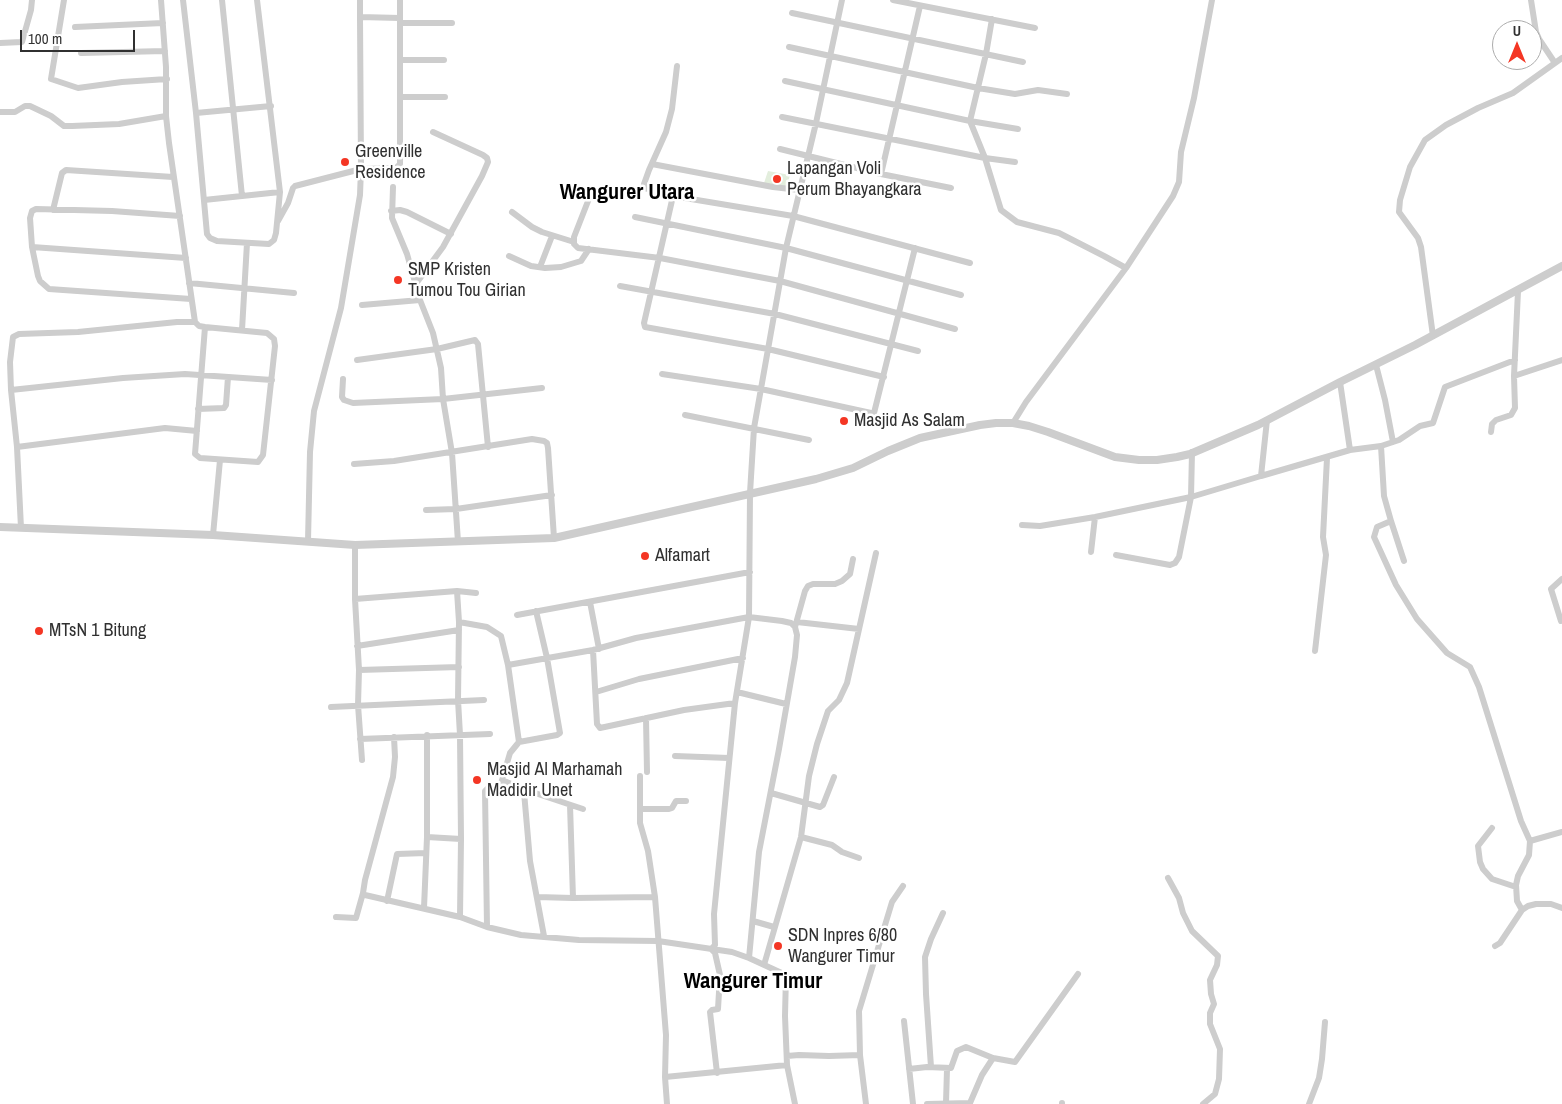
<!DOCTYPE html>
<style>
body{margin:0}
#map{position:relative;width:1562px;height:1104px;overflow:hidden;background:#fff;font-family:"Archivo Narrow",sans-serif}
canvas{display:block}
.north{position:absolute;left:1492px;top:20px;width:50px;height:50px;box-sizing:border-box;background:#fff;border:1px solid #acacac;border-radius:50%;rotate:0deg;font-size:14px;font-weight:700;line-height:20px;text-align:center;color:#303030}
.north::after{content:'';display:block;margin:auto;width:18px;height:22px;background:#f43624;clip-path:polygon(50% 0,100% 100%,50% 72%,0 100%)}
.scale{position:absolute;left:20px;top:30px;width:115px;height:22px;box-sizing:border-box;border:2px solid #303030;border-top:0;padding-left:6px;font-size:15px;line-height:18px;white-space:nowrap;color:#303030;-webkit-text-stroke:4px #fff;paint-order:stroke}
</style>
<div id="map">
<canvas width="1562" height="1104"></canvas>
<div class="north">U</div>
<div class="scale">100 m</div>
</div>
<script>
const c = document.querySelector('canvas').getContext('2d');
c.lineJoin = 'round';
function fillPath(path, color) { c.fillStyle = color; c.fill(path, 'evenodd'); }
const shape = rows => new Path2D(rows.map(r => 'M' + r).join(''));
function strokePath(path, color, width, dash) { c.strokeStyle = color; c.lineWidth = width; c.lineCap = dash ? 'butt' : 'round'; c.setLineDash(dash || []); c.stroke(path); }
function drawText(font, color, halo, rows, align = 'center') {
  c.font = font + ' "Archivo Narrow",sans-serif'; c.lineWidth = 5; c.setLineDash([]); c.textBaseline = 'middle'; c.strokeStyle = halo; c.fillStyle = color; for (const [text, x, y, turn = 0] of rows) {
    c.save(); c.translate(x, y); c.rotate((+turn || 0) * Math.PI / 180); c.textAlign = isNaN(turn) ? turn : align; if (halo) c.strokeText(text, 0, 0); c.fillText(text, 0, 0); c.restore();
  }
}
fillPath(shape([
 [768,171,790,175,787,187,764,183]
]), '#e3eedd');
strokePath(shape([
 [64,0,51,79,78,88,122,82,167,79],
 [161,0,166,67,166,116,169,143,195,322],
 [183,0,196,113,207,234,210,238,217,241,269,244,274,240,276,233,280,192,257,0],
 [222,0,242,196],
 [400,0,400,18],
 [893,0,1035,28],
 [1531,0,1536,32,1539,39,1555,63],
 [792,13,1023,62],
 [360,17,360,0],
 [992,19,986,54,970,121,985,158,1001,210,1017,222,1059,233,1104,256,1126,268],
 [400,23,452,23],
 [75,27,163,23],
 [0,43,22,42,31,10,32,0],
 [789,47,978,88,1015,94,1038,90,1067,94],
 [81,53,165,51],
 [400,60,444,60],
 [677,66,672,109,666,132,649,170,644,184,645,188,673,196,793,216,970,263],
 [785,81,970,121,1018,129],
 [401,97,445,97],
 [0,112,15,112,25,106,30,106,51,116,64,126,72,126,119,124,166,116],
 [196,113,271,106],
 [782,117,985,158,1015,162],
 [780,149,881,174,951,188],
 [652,164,773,187,799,190],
 [881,174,920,6],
 [393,187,392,218,407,254,420,300,433,333,441,368,443,399,452,453,458,542],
 [590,196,574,237,574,244,578,248,660,258,780,281,955,329],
 [673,196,644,323,645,327,768,349,884,377],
 [204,200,280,192],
 [53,210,62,173,66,170,173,177],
 [391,211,400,210,407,212,451,234],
 [512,212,532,227,542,232,574,242],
 [180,216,112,211,36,209,32,211,30,218,32,247,186,258],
 [635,217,786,248,961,295],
 [278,221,288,203,293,188,295,186,361,169,396,168,400,164,400,18,360,17,361,169,360,195,341,308,314,411,310,452,308,541],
 [32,247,38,276,40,281,49,289,191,299],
 [509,256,531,266,545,268,561,267,581,261,589,249],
 [540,267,552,236],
 [189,283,294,293],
 [415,285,443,247,482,176,488,162,487,158,483,155,433,132],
 [620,286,775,314,918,351],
 [362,305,420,300],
 [242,330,247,243],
 [1433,336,1421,247,1418,238,1399,212,1400,200,1410,167,1425,140,1446,125,1478,108,1513,93,1562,58],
 [357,360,437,349,475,340,478,344,488,447],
 [1376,365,1385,400,1393,442],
 [662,374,761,389,871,413,874,413,915,248],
 [1514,376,1562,360],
 [343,379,342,397,344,400,353,403,443,399,542,388],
 [1340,382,1350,450],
 [11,390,123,378,185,374,272,380],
 [198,409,224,408,226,405,228,377],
 [685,415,809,440],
 [1013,423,1026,402,1126,268,1173,196,1179,182,1181,152,1194,98,1212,0],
 [1491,432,1492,424,1496,420,1511,415,1515,408,1514,376,1518,291],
 [1381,446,1384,496,1391,521,1377,527,1374,537,1396,585,1417,619,1447,653,1470,667,1479,687,1521,821,1530,841,1529,855,1518,876,1516,885,1517,901,1522,910],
 [17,447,165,428,197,431],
 [354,464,394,461,532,439,544,441,547,443,548,448,554,538],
 [1261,476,1350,450,1381,446,1399,440,1420,426,1433,423,1445,387,1515,360],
 [426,510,456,509,552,495],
 [1391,521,1404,561],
 [1022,525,1040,526,1095,517,1191,497,1261,476,1267,420],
 [21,528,17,447,11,390,10,362,13,337,19,334,78,332,177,322,195,322,199,326,205,327,267,333,274,339,275,346,263,455,258,462,200,458,195,454,205,327],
 [213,535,220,460],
 [355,545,355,599,359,670,358,705,362,760],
 [1091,552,1095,517],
 [1116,555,1170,565,1175,563,1179,557,1191,497,1192,452],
 [457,591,459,622,458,700,460,735,461,839,460,917],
 [355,599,457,591,476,593],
 [590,602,599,649],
 [517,615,750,572],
 [1561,621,1551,589,1562,579],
 [459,622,487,627,501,636,508,665],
 [797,622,859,629],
 [795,627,805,591,808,586,813,584,835,584,842,581,850,574,853,559],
 [357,646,459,630],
 [593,650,597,724,600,728,684,710,735,703],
 [1315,651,1326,555,1323,537,1327,458],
 [359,670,459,667],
 [596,692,639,679,743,658],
 [737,692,786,704],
 [331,707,484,700],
 [646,718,647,772],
 [394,737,395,757,393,777,365,880,363,893,365,895,460,917,487,927,521,935,579,940,658,941,732,952,749,958],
 [360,739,490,734],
 [519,742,508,665,593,650,636,638,749,617,735,703,714,914,715,945,711,949,715,953,720,975,718,1009,712,1010,710,1012,717,1073],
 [675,756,729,758],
 [640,776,640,823,648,851,655,897,666,1035,665,1077,667,1104],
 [502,780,523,789,524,792,530,861,544,936],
 [523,789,583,809],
 [771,793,820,807,823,805,834,777],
 [640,809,669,809,672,808,676,801,686,801],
 [1492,828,1478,846,1480,862,1483,869,1492,879,1516,887],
 [427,837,461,839],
 [801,837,832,845,842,852,859,858],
 [1530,841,1562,832],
 [1168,878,1179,898,1183,913,1192,931,1218,956,1217,965,1210,980,1211,994,1214,1004,1210,1013,1210,1024,1220,1049,1219,1079,1215,1094,1203,1104],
 [537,897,573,898,570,805],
 [573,898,655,897],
 [387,901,397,854,426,853],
 [424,908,427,837,427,735],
 [336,917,356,918,363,893],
 [753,921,774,927],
 [487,927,485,791,488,788,500,787,510,753,519,742,557,735,560,733,547,658,536,611],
 [1495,946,1500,943,1522,910,1528,906,1536,904,1551,904,1562,908],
 [764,965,801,837,809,776,817,744,828,711,839,700,847,683,876,553],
 [904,1021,913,1104],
 [860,1055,859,1011,892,902,903,886],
 [787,1056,799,1055,829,1056,860,1055,866,1104],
 [931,1067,926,994,925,957,931,939,943,913],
 [909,1069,927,1067,951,1068,957,1051,966,1047,993,1058,1015,1062,1078,974],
 [665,1077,787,1065],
 [946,1103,947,1069],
 [795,1104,787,1065,785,1016,786,975,749,958,759,852,779,749,795,657,797,635,795,627,791,623,782,621,749,617,750,493,754,428,786,248,816,123,842,0],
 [927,1104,970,1103,982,1075,993,1058],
 [1062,1104,1062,1103],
 [1309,1104,1319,1078,1322,1059,1325,1022]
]), '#cdcdcd', 6);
strokePath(shape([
 [0,527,213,535,355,545,554,538,816,479,853,468,888,451,920,438,980,425,996,423,1013,423,1029,426,1048,432,1115,457,1139,460,1157,460,1177,457,1190,454,1258,425,1340,382,1415,345,1562,266]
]), '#cdcdcd', 8);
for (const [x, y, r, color] of [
 [345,162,5,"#f43624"],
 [777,179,5,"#f43624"],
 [398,280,5,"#f43624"],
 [844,421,5,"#f43624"],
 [645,556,5,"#f43624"],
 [39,631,5,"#f43624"],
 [477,780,5,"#f43624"],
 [778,946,5,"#f43624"]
]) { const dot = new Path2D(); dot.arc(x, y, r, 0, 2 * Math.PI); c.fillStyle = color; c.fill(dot); strokePath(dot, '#fff', 2); }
drawText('18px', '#303030', '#fff', [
 ["Greenville",355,152],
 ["Residence",355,173],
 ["Lapangan Voli",787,169],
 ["Perum Bhayangkara",787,190],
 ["SMP Kristen",408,270],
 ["Tumou Tou Girian",408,291],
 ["Masjid As Salam",854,421],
 ["Alfamart",655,556],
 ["MTsN 1 Bitung",49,631],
 ["Masjid Al Marhamah",487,770],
 ["Madidir Unet",487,791],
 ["SDN Inpres 6/80",788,936],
 ["Wangurer Timur",788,957]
], 'left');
drawText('bold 22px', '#000', '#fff', [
 ["Wangurer Utara",627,193],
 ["Wangurer Timur",753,982]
]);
</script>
